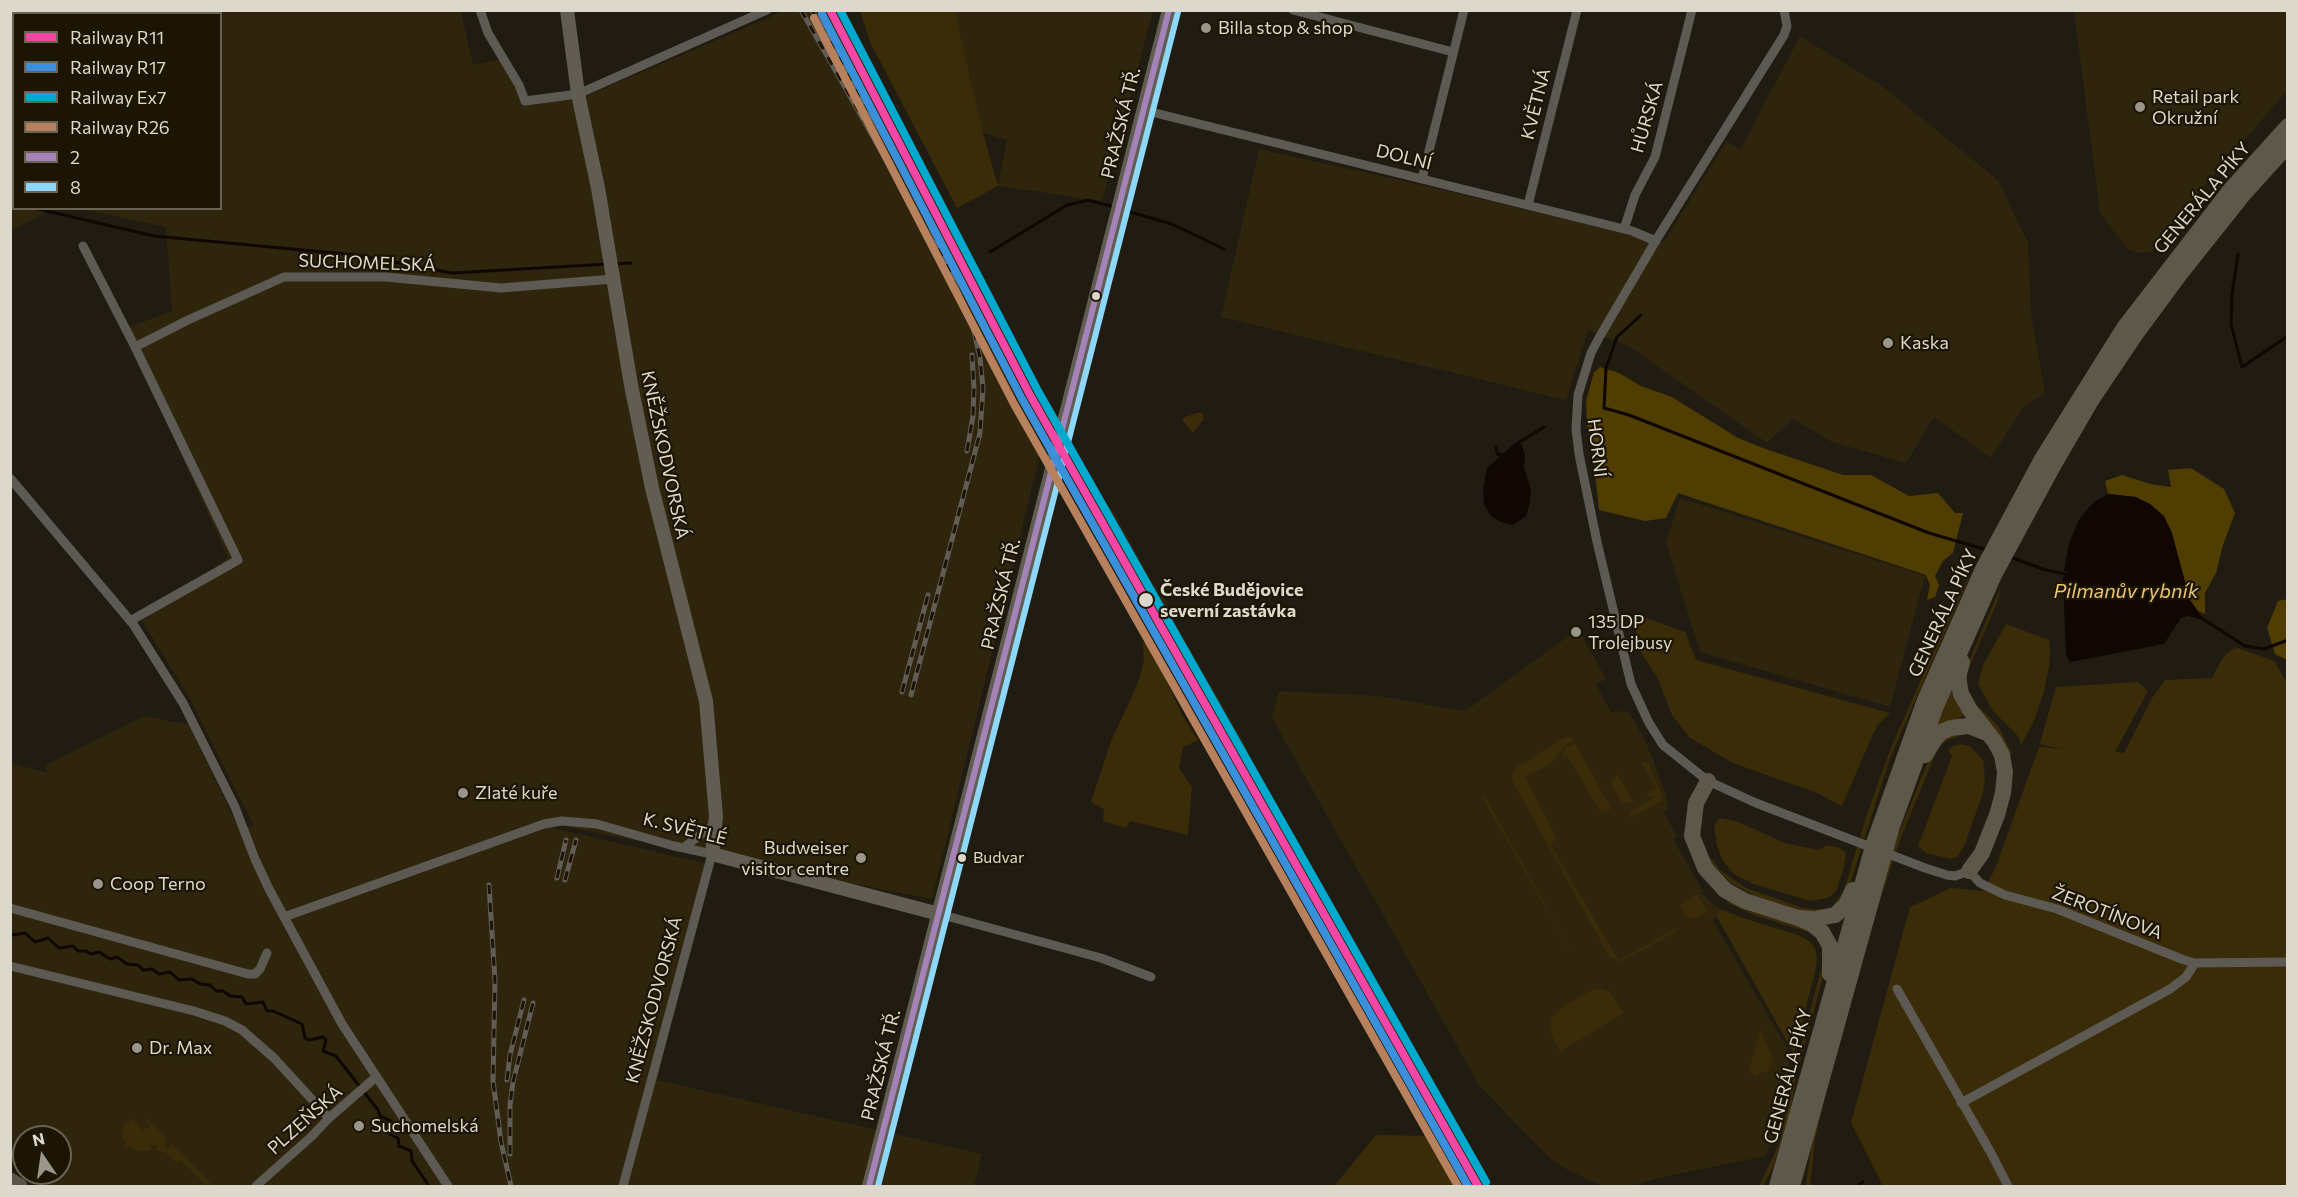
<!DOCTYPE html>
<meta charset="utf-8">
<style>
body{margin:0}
#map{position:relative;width:2298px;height:1197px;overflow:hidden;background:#201c12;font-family:Commissioner,sans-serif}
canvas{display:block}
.frame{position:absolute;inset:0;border:12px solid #ddd8cc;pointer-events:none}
.legend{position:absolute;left:12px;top:12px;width:210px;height:198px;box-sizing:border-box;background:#1d1504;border:2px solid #6a6354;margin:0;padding:8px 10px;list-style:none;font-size:18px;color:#ddd8cc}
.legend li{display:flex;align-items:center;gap:12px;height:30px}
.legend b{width:30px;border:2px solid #6a6354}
.north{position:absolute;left:12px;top:1125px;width:60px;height:60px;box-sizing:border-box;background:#1d1504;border:2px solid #6a6354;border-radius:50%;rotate:347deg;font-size:16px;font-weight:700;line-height:24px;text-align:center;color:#ddd8cc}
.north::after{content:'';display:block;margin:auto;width:21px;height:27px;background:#9b968b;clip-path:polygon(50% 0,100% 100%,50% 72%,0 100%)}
</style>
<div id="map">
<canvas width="2298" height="1197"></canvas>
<div class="frame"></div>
<ul class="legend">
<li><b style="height:8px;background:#f346a5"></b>Railway R11</li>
<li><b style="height:8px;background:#3a90db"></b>Railway R17</li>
<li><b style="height:8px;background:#00a9ce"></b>Railway Ex7</li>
<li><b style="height:8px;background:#b6815c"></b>Railway R26</li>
<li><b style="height:8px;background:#a383b8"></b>2</li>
<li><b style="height:8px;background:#8dd8f8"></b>8</li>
</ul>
<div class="north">N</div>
</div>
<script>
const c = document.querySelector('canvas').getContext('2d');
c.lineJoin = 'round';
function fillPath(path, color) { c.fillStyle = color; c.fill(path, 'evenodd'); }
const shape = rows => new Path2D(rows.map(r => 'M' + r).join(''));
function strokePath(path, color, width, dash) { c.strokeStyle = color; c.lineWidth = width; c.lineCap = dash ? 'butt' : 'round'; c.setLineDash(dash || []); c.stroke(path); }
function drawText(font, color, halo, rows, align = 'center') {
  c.font = font + ' Commissioner,sans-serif'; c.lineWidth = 4.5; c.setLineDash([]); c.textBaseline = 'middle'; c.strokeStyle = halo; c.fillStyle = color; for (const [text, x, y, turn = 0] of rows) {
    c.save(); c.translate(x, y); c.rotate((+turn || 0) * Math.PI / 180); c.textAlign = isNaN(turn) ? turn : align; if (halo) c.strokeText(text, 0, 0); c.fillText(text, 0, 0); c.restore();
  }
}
fillPath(shape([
 [10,11,461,11,473,65,501,59,524,104,591,94,784,11,843,11,1035,383,1098,493,1114,512,1155,587,1162,594,1174,616,1174,621,1243,741,1255,768,1491,1186,1474,1186,1240,776,1223,753,1137,604,1092,523,1085,499,1035,415,970,297,1042,446,932,899,543,822,367,893,544,826,712,865,657,1080,982,1154,974,1186,50,1186,30,1173,60,1173,60,1137,24,1137,24,1169,11,1162,11,763,48,773,44,766,145,716,189,725,238,827,254,826,188,695,142,621,228,558,124,329,172,311,166,227,82,209,220,208,220,14,14,14,14,208,52,209,11,231],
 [955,11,1153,11,1102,201,998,186,1007,140,983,133],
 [2074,11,2287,11,2287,91,2192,200,2151,252,2137,253,2127,249,2100,213],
 [1800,36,1882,86,1998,180,2028,243,2031,314,2045,393,2022,409,1991,458,1934,417,1906,463,1832,442,1793,419,1767,443,1630,347,1588,330,1566,400,1221,317,1259,149,1418,184,1663,243,1727,141,1740,150],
 [1680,498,1925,576,1890,707,1700,652,1666,543],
 [1578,629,1606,679,1596,684,1611,712,1628,711,1645,740,1666,794,1668,810,1663,811,1677,836,1673,839,1703,891,1701,893,1721,910,1713,921,1791,1055,1774,1133,1766,1156,1658,1178,1630,1186,1603,1186,1571,1172,1550,1159,1479,1085,1272,718,1279,691,1378,696,1465,711]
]), '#2f250d');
fillPath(shape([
 [860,11,955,11,983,133,998,186,957,208,871,44],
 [1196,413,1203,413,1204,419,1193,433,1183,421,1183,418],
 [1972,571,1890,758,1848,890,1834,908,1833,906,1844,890,1868,811,1892,745,1959,594],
 [2001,586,1998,600,1967,673,1968,689,1975,703,1973,705,1967,697,1964,684,1964,673],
 [1632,613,1685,632,1696,660,1890,713,1877,726,1873,734,1842,806,1817,793,1733,763,1690,738,1672,715,1657,677,1640,651],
 [2006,624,2049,640,2050,651,2049,667,2043,695,2033,723,2021,746,2018,736,1993,711,1978,684,1983,665],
 [1147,639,1182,715,1198,740,1183,747,1179,768,1192,787,1188,835,1130,821,1126,828,1103,821,1104,809,1091,802,1111,741,1138,683,1144,660,1143,643],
 [2238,648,2274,661,2288,684,2287,1186,1883,1186,1851,1123,1910,907,1951,888,1983,891,1995,869,2039,747,2064,749,2043,745,2040,743,2056,687,2138,682,2148,691,2115,752,2124,753,2152,698,2165,680,2212,678,2224,656,2233,649],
 [1951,685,1959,708,1964,713,1959,721,1933,730],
 [1980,708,1999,727,2012,754,2009,755,1977,711],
 [1960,735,1944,742,1938,748,1901,837,1876,913,1825,1096,1815,1140,1810,1186,1806,1186,1812,1141,1898,835,1933,749,1945,737],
 [1566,737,1571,737,1573,741,1564,746,1553,762,1525,777,1557,839,1550,844,1617,958,1620,960,1678,927,1675,932,1620,962,1609,956,1512,780,1512,774,1517,767],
 [1575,743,1611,809,1602,814,1567,755,1561,758,1566,748],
 [1961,744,1970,746,1983,760,1985,778,1983,793,1965,844,1958,856,1951,859,1926,853,1918,846,1952,756,1948,750,1953,746],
 [1644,762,1649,765,1662,795,1662,801,1630,818,1631,811,1655,797,1654,795,1648,797,1646,794,1656,788,1642,763],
 [1618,775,1633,801,1628,804,1622,802,1611,784,1613,779],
 [1484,797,1486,798,1580,967,1483,799],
 [1719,818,1736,821,1785,843,1819,850,1827,845,1840,848,1846,853,1843,871,1836,891,1828,898,1811,901,1753,884,1734,874,1723,861,1717,846,1714,826],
 [1708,859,1712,859,1720,870,1746,888,1803,908,1830,911,1796,911,1755,896,1731,883],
 [1697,894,1708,911,1697,918,1686,917,1680,905],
 [1730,901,1806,928,1819,941,1808,932,1754,915,1726,902],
 [1721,909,1740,917,1798,935,1809,941,1815,948,1817,958,1815,972,1794,1054,1716,915],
 [1823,962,1827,962,1796,1077,1790,1115,1773,1167,1763,1186,1759,1186,1780,1142,1793,1076],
 [1595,989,1603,989,1610,992,1624,1013,1560,1051,1551,1034,1550,1025,1552,1017,1567,1004],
 [1760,1030,1773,1058,1769,1070,1756,1076,1749,1072],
 [132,1118,143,1131,150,1125,143,1118,148,1120,167,1139,164,1142,164,1145,168,1149,172,1144,213,1186,207,1186,181,1160,177,1163,166,1153,157,1150,157,1145,150,1145,151,1150,138,1151,126,1146,121,1133,123,1126],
 [1376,1135,1430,1136,1458,1186,1334,1186]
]), '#3a2c08');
fillPath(shape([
 [1600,367,1619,373,1641,386,1672,397,1738,438,1763,448,1843,475,1871,475,1909,496,1938,493,1955,513,1963,513,1953,553,1943,561,1935,576,1939,585,1935,597,1927,600,1930,585,1926,575,1678,493,1666,518,1645,521,1599,510,1594,462,1587,425,1586,401,1594,372],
 [2191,468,2224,489,2235,513,2223,545,2216,573,2205,593,2205,614,2198,611,2190,600,2183,579,2136,497,2108,494,2105,481,2122,475,2150,484,2171,487,2168,470],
 [2287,599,2288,599,2287,660,2275,654,2267,628,2278,601]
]), '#503d02');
fillPath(shape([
 [1515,443,1522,445,1525,455,1524,467,1531,490,1530,502,1526,516,1513,525,1500,522,1491,516,1484,504,1483,489,1487,468],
 [2108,494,2136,497,2150,504,2164,516,2172,533,2190,600,2204,620,2187,616,2181,618,2164,644,2070,662,2066,655,2063,577,2068,575,2068,572,2064,571,2069,543,2080,518,2094,502]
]), '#100702');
strokePath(shape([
 [10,203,14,204],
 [34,208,154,236,356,255,452,273,608,264],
 [1123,210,1172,224,1224,249],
 [990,252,1067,205,1088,200,1114,207],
 [2238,254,2232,294,2231,324,2242,367,2288,336],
 [614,264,631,263],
 [1641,315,1617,337,1606,368,1604,408,1629,415,1929,533,1987,550],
 [1515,445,1544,427],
 [1496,448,1498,455,1501,454],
 [2010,557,2046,570,2070,575],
 [2203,619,2245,646,2264,649,2288,640],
 [10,933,13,935,25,933,35,942,48,938,59,948,73,946,78,951,86,951,91,954,99,952,110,959,117,957,127,964,138,965,143,970,152,969,159,974,170,972,179,980,192,979,200,984,210,985,216,991,223,991,230,996,242,997,246,1004,263,1002,267,1011,273,1011,302,1024,305,1038,309,1040,323,1037,326,1040,323,1051,336,1056,378,1110,380,1116,391,1121,389,1134,398,1138,399,1146,411,1151,412,1161,429,1186],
 [1857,1186,1863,1182]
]), '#100702', 3);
strokePath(shape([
 [480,10,488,33,519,85,525,101,578,94,767,10],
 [1293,10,1453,52],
 [1784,10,1787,26,1784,35,1658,237,1600,336,1591,353,1578,395,1576,429,1579,454,1597,542,1631,684,1649,723,1663,745,1708,781,1756,803,1925,868,1947,875,1955,876,1969,871,1980,883,2005,895,2057,909,2184,960,2195,963,2288,962],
 [1143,110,1632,231,1656,241],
 [1422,179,1464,10],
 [1528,205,1577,10],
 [1624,229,1635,195,1655,157,1692,10],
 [83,246,135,347,238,560,130,621],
 [135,347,188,320,284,277,386,277,501,288,613,279],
 [10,478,133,624,183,703,235,807,255,859,269,889,342,1024,448,1186],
 [683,848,715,824],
 [10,908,248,974,255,974,260,969,267,953],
 [939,914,1101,958,1151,977],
 [284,917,544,824,562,821,597,824,674,846,712,854,623,1186],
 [10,966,194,1011,225,1021,242,1030,274,1058,329,1118],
 [1897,989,1991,1153,2008,1186],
 [1961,1103,2170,989,2186,977,2195,963],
 [256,1186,312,1136,329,1118,376,1077]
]), '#5d5a53', 9);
strokePath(shape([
 [567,10,578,94,598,188,631,385,652,488,706,701,716,816,712,854,939,914],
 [869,1186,1169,10]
]), '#615d53', 14);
strokePath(shape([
 [10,1180,20,1186]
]), '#5a554a', 15);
strokePath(shape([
 [1962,662,1958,678,1961,694,1970,710,1995,742,2002,755,2005,772,2003,793,1997,815,1982,853,1969,871],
 [1925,755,1935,739,1941,732,1951,728,1969,726,1987,733],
 [1708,781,1696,803,1692,836,1705,868,1725,890,1745,901,1798,918,1812,924,1822,932,1830,946,1830,974],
 [1800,918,1814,919,1835,915,1846,905,1853,890],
 [1777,1186,1874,843,1925,700,1983,569,2042,459,2124,328,2232,188,2288,126],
 [1792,1186,1892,826,1936,706,1994,575,2053,466,2092,399,2135,335,2180,274,2242,196,2288,145]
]), '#5d584a', 16);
const rail = shape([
 [801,10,901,186],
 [812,10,919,199,973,327,980,358,983,388,980,433,911,695],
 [967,451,973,416,974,388,972,355],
 [902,692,928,595],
 [557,878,566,840],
 [565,880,576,840],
 [489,885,495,981,493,1081,501,1142,511,1186],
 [507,1080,510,1055,524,1000],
 [510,1154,510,1105,513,1082,533,1003]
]);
strokePath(rail, '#615d56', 5);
strokePath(rail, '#1d1504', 3, [9]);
strokePath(shape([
 [869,1186,1169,10]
]), '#a383b8', 6);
strokePath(shape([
 [878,1186,1178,12]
]), '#8dd8f8', 6);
strokePath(shape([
 [830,10,1030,395,1478,1186]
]), '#f346a5', 8);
strokePath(shape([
 [822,14,1022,399,1468,1186]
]), '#3a90db', 8);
strokePath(shape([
 [840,10,1038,391,1486,1182]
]), '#00a9ce', 8);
strokePath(shape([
 [814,18,1014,404,1458,1186]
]), '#b6815c', 8);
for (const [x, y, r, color] of [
 [1206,28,6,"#9b968b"],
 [2140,107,6,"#9b968b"],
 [1096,296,5,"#ddd8cc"],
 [1888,343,6,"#9b968b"],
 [1146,600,8,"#ddd8cc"],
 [1576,632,6,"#9b968b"],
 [463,793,6,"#9b968b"],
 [861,858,6,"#9b968b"],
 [962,858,5,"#ddd8cc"],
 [98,884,6,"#9b968b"],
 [137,1048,6,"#9b968b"],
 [359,1126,6,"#9b968b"]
]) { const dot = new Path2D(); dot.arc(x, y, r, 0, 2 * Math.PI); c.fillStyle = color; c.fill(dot); strokePath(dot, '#1d1504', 2); }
drawText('16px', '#ddd8cc', '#1d1504', [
 ["Budvar",973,858]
], 'left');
drawText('18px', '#ddd8cc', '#1d1504', [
 ["Billa stop & shop",1218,28],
 ["Retail park",2152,97],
 ["Okružní",2152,118],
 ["Kaska",1900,343],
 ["135 DP",1588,622],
 ["Trolejbusy",1588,643],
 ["Zlaté kuře",475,793],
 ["Budweiser",849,848,"right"],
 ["visitor centre",849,869,"right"],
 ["Coop Terno",110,884],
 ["Dr. Max",149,1048],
 ["Suchomelská",371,1126]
], 'left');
drawText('18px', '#ddd8cc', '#1d1504', [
 ["KVĚTNÁ",1536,104,-76],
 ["HŮRSKÁ",1647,117,-74],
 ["PRAŽSKÁ TŘ.",1121,123,-76],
 ["DOLNÍ",1404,157,14],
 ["GENERÁLA PÍKY",2202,198,-50],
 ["SUCHOMELSKÁ",367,263,2],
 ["HORNÍ",1597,448,83],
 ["KNĚŽSKODVORSKÁ",665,455,78],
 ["PRAŽSKÁ TŘ.",1001,594,-76],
 ["GENERÁLA PÍKY",1943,613,-65],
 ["K. SVĚTLÉ",685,829,14],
 ["ŽEROTÍNOVA",2107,913,21],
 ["KNĚŽSKODVORSKÁ",654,1000,-75],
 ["PRAŽSKÁ TŘ.",881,1065,-76],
 ["GENERÁLA PÍKY",1788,1076,-75],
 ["PLZEŇSKÁ",305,1120,-42]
]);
drawText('bold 18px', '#ddd8cc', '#1d1504', [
 ["České Budějovice",1160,590],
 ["severní zastávka",1160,611]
], 'left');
drawText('italic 20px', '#e8c672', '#1d1504', [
 ["Pilmanův rybník",2126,591]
]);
</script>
